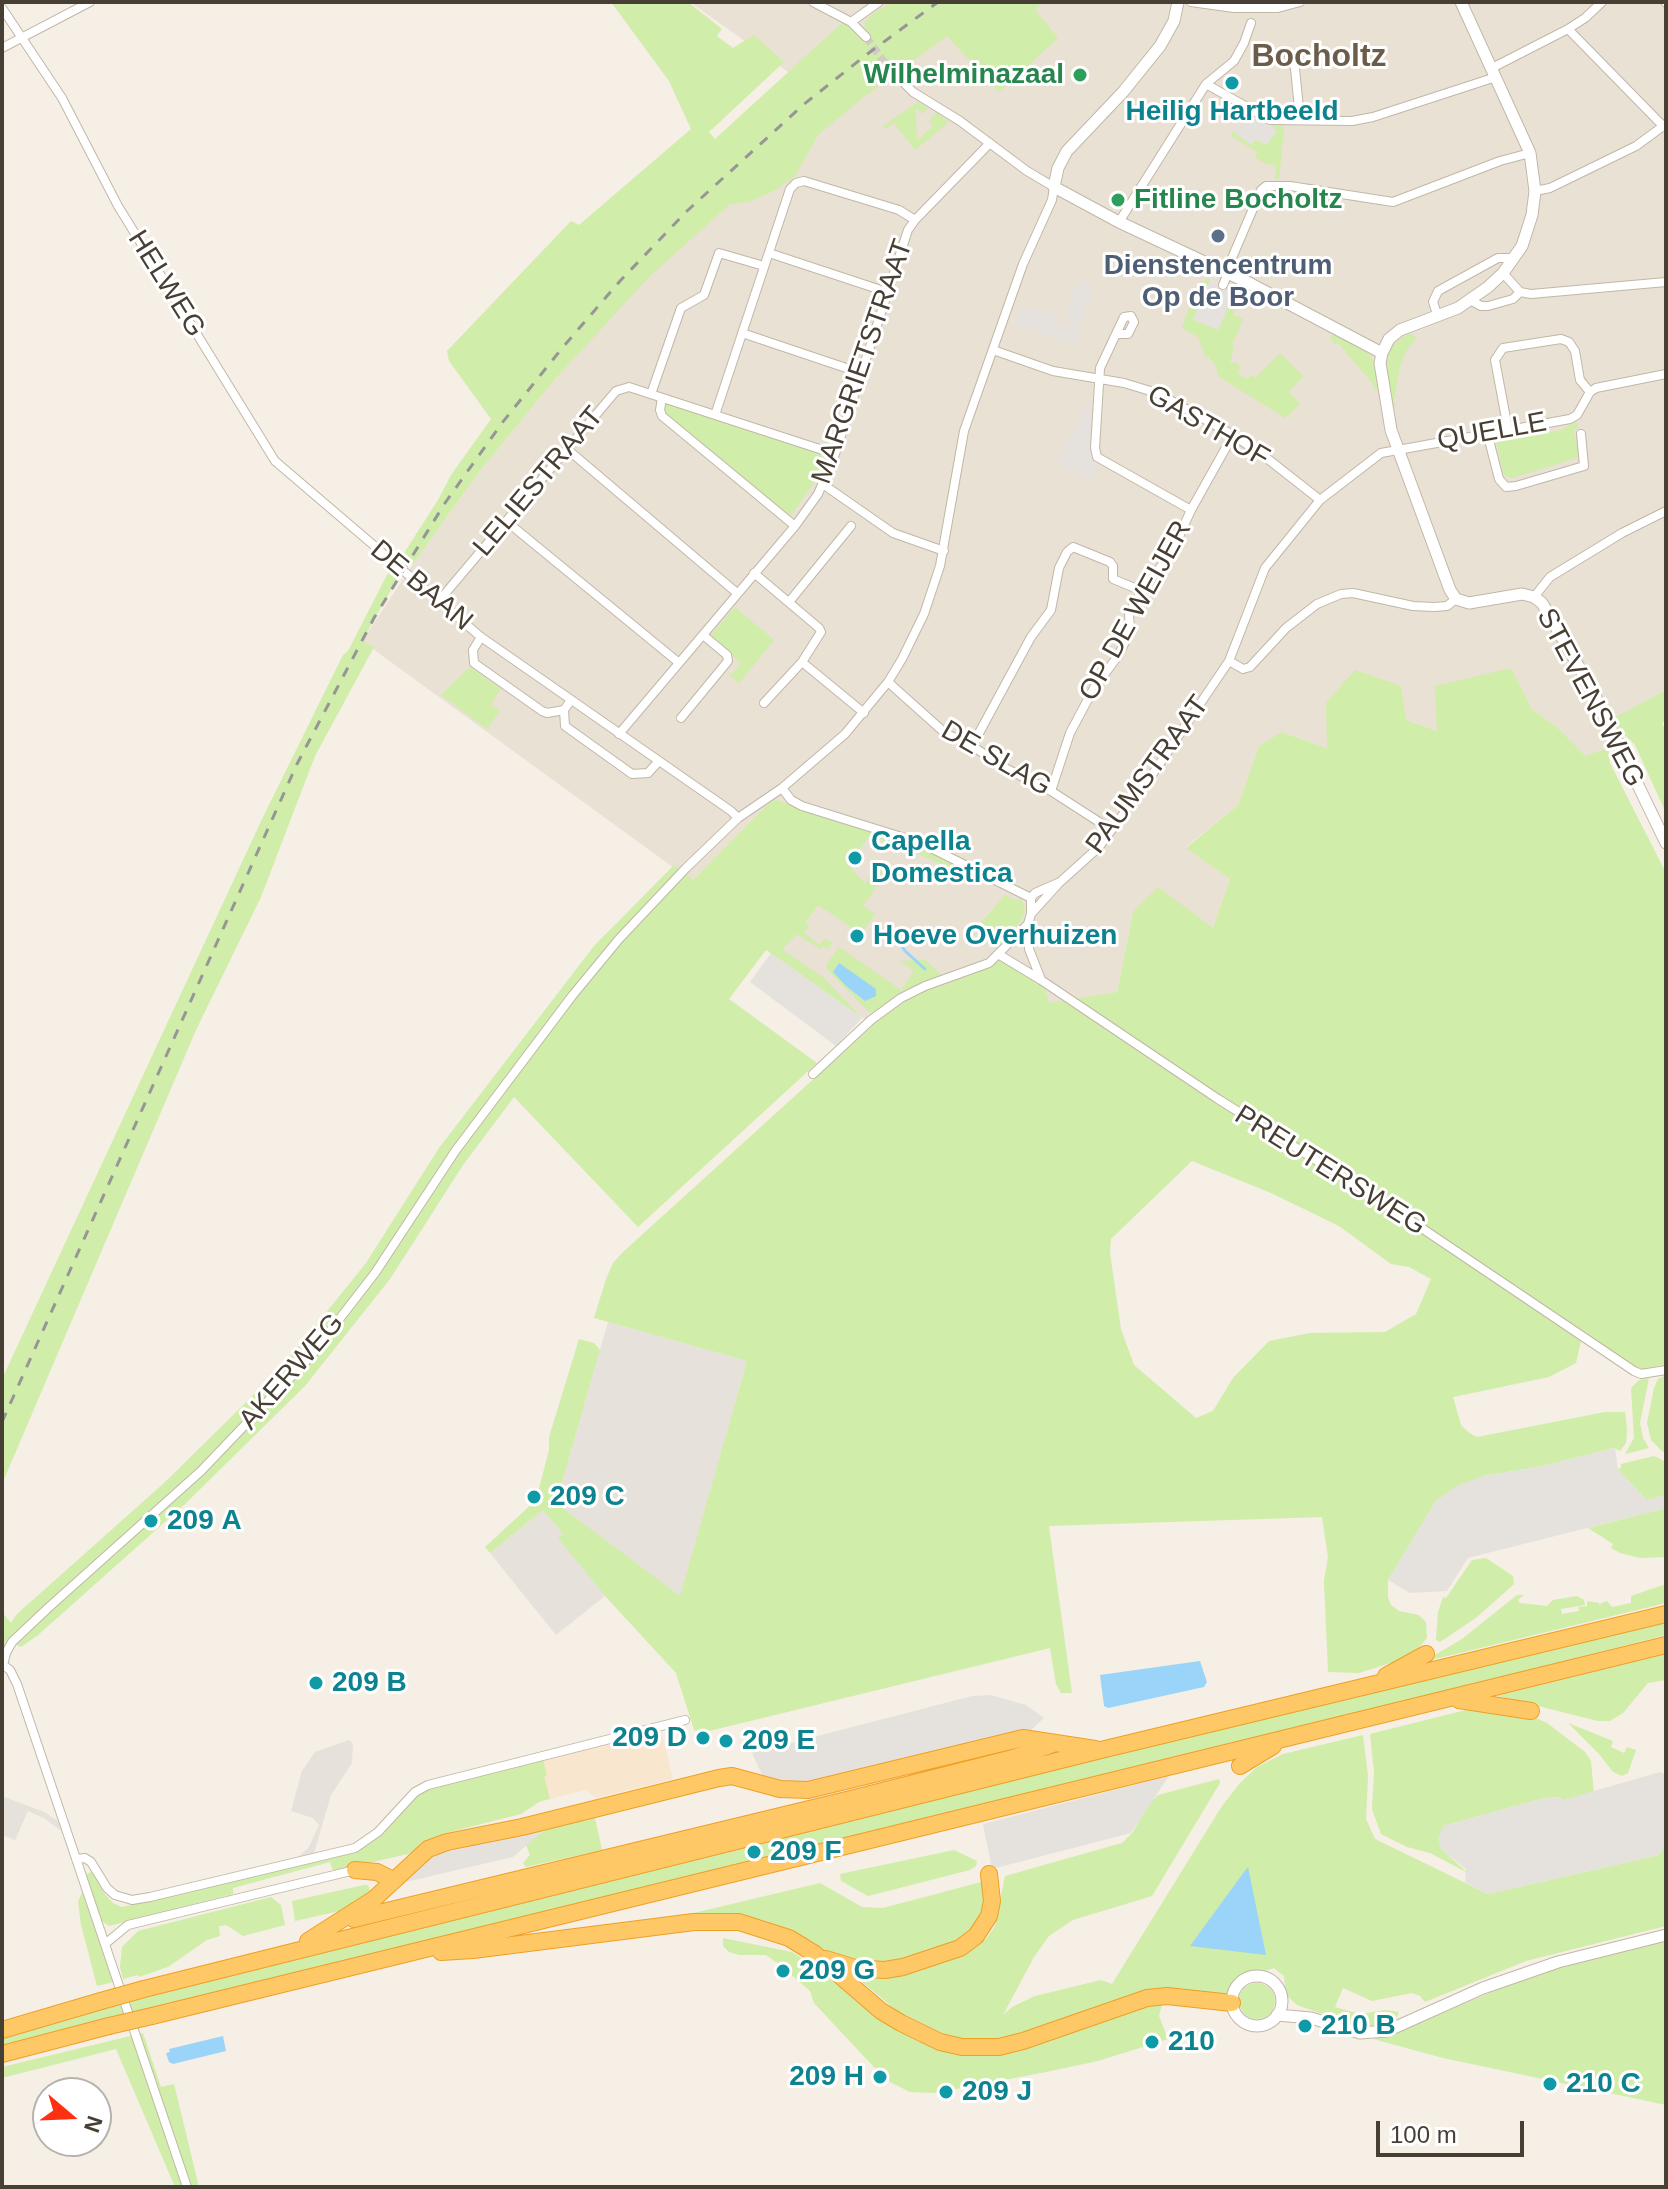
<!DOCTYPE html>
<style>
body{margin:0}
#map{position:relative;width:1668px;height:2189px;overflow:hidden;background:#f5efe5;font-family:Helvetica,sans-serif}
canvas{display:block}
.frame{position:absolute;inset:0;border:4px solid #483f34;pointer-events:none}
.north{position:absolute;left:32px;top:2077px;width:80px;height:80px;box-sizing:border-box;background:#fff;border:2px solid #b6b2ae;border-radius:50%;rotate:109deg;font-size:22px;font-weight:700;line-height:32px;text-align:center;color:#483f34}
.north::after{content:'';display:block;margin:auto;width:28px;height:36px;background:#ff2f12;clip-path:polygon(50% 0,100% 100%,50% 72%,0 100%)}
.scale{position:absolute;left:1376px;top:2121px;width:148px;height:36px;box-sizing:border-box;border:4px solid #483f34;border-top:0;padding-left:10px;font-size:24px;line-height:28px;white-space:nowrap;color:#483f34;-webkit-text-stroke:6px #fff;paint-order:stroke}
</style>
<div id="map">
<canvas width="1668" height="2189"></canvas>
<div class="frame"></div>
<div class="north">N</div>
<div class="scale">100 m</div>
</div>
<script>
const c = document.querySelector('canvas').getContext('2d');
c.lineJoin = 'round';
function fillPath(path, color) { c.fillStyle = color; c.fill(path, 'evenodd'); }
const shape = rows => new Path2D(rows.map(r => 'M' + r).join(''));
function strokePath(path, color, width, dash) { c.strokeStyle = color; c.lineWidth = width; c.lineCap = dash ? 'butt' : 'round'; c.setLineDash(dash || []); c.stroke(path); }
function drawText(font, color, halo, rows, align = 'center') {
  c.font = font + ' Helvetica,sans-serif'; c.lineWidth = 6; c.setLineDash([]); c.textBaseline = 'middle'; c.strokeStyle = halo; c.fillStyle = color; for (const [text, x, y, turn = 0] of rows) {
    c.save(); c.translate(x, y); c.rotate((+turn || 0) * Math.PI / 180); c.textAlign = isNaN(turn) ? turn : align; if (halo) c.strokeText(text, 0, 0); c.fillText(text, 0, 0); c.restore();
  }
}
fillPath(shape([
 [690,2,1666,2,1666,690,1615,718,1625,741,1585,757,1559,729,1532,709,1511,669,1437,731,1406,720,1327,748,1281,732,1259,746,1238,805,1186,847,1230,879,1213,928,1133,912,1117,992,1049,1004,874,1026,766,946,773,799,692,881,362,641,413,564,479,472,556,378,694,222,837,107]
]), '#e9e1d3');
fillPath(shape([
 [661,1730,673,1779,596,1798,586,1790,550,1799,543,1776,543,1759]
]), '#f9e6ce');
fillPath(shape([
 [608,1322,747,1361,680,1597,556,1503],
 [543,1510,563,1534,559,1538,605,1596,556,1635,490,1553],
 [349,1740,353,1744,352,1763,331,1795,314,1853,297,1858,309,1847,319,1825,313,1818,291,1811,302,1771,315,1752],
 [2,1796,44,1812,58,1821,61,1831,44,1818,28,1811,15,1840,2,1835]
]), '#e6e1da');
fillPath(shape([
 [611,2,688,2,722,29,717,36,733,48,754,35,784,62,709,132,715,139,843,22,860,34,866,29,864,23,871,15,892,2,1043,2,1035,10,1058,38,999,92,947,36,865,96,818,135,795,176,775,190,749,202,730,204,648,278,556,378,479,472,413,564,405,566,399,561,438,500,451,475,491,419,449,361,447,351,571,221,579,225,691,129,669,81],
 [918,102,928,108,922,114,916,107,917,141,933,126,929,122,936,112,949,122,915,150,894,123,885,129,883,126],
 [1274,123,1284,128,1279,179,1275,178,1276,165,1266,164,1255,157,1257,152,1231,136,1233,131,1251,145],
 [1207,278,1210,280,1193,319,1218,329,1235,291,1242,291,1233,315,1243,319,1232,345,1234,347,1230,363,1237,363,1240,366,1238,373,1247,379,1251,375,1255,378,1280,353,1303,376,1289,392,1300,404,1285,418,1218,376,1216,366,1208,356,1206,359,1198,337,1182,328,1189,308],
 [1333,333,1370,355,1375,364,1378,390,1373,389,1373,384,1339,344,1335,344,1330,338],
 [1409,333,1417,338,1406,351,1399,370,1394,401,1396,405,1393,407,1386,363,1392,346],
 [667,404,820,454,824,463,819,475,790,517,669,417,663,411,664,406],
 [1576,421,1578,428,1573,430,1580,457,1512,478,1504,475,1495,439,1561,430],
 [391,567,400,574,362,641,374,647,315,756,261,897,196,1030,2,1484,2,1379,263,817,343,655,348,651],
 [735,607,774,640,739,683,725,672,731,675,741,663,710,636],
 [470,667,501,689,491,704,500,711,487,729,441,695],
 [1511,668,1532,709,1559,729,1585,756,1608,748,1610,763,1666,873,1666,1364,1631,1372,1581,1341,1576,1363,1549,1377,1453,1397,1461,1425,1468,1432,1477,1437,1605,1412,1625,1412,1627,1430,1626,1443,1620,1451,1614,1448,1543,1466,1483,1476,1436,1501,1388,1580,1388,1597,1391,1605,1399,1611,1419,1615,1426,1622,1427,1638,1415,1652,1400,1660,1359,1673,1328,1672,1324,1581,1328,1557,1322,1517,1049,1526,1072,1693,1061,1693,1056,1684,1050,1648,701,1733,694,1730,676,1673,605,1596,558,1538,563,1534,543,1510,490,1553,485,1547,536,1500,549,1450,549,1437,579,1339,594,1343,600,1350,556,1503,680,1596,747,1361,594,1318,606,1279,613,1263,623,1252,883,1016,921,992,982,971,1000,958,1045,989,1049,1003,1117,992,1133,912,1158,887,1213,928,1230,879,1186,848,1238,805,1259,746,1281,732,1327,748,1326,703,1355,670,1401,686,1406,720,1437,731,1435,686],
 [1192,1161,1271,1193,1339,1226,1391,1264,1409,1267,1431,1279,1416,1314,1385,1332,1310,1333,1269,1341,1233,1378,1213,1411,1196,1418,1134,1365,1121,1329,1110,1253,1111,1239],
 [1666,690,1666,720,1662,723,1666,731,1666,813,1635,745,1620,730,1614,718],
 [773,799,922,849,965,869,963,874,912,851,870,836,847,863,865,884,874,868,885,875,863,906,875,914,861,934,818,905,805,923,809,926,804,933,820,945,825,938,832,943,828,949,823,946,820,949,797,934,784,947,784,951,823,977,862,1018,766,950,729,999,817,1063,638,1227,514,1097,463,1165,390,1279,305,1386,185,1504,37,1636,21,1647,12,1643,2,1647,2,1612,11,1623,17,1614,164,1483,283,1366,366,1263,439,1148,594,946,674,865,693,880],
 [1005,895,1017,901,1020,897,1025,908,1024,914,1022,919,1001,943,993,944,975,930],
 [839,947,901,990,914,971,900,961,926,960,941,975,902,991,874,1012,868,1011,827,969,826,965],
 [1666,1375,1666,1452,1663,1452,1651,1440,1647,1423,1654,1388,1658,1379],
 [1649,1378,1640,1423,1643,1438,1649,1448,1625,1454,1634,1438,1631,1388,1639,1380],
 [1654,1456,1666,1462,1666,1495,1647,1500,1617,1469,1621,1468,1621,1464],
 [1666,1508,1666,1557,1640,1558,1620,1553,1611,1548,1613,1544,1588,1528],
 [1486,1558,1513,1576,1514,1584,1477,1617,1440,1642,1436,1640,1438,1612,1443,1597,1446,1598,1472,1560],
 [1666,1584,1666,1603,1423,1662,1462,1639,1517,1595,1524,1595,1518,1600,1520,1603,1547,1606,1553,1600,1577,1596,1584,1600,1585,1605,1561,1609,1562,1614,1579,1611,1578,1607,1587,1606,1587,1601,1599,1603,1600,1606,1601,1603,1607,1601,1612,1607,1631,1603,1631,1596],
 [1666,1620,1666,1635,1361,1713,1225,1744,2,2048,2,2037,130,2000,912,1804],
 [1666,1652,1666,1680,1648,1683,1623,1713,1610,1721,1598,1721,1494,1695],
 [1474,1708,1525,1713,1547,1723,1585,1752,1591,1761,1597,1828,1594,1832,1559,1797,1541,1799,1443,1826,1441,1849,1468,1873,1430,1853,1407,1847,1381,1834,1372,1809,1374,1772,1370,1734],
 [1568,1723,1613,1741,1611,1747,1624,1753,1627,1747,1636,1750,1628,1773,1622,1776,1613,1772,1599,1754],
 [1363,1735,1368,1776,1366,1819,1375,1839,1488,1894,1659,1855,1666,1842,1666,1926,1526,1961,1425,2002,1420,1996,1412,1993,1372,2001,1343,1988,1335,2007,1360,2014,1386,2010,1399,2012,1396,2019,1374,2026,1353,2025,1297,2005,1286,1995,1284,1976,1274,1968,1239,1979,1231,1985,1227,1997,1154,1991,1134,1994,1101,2005,1019,2037,990,2042,952,2038,897,2011,849,1971,925,1968,957,1958,987,1938,995,1926,1005,1876,1122,1843,1133,1832,1148,1805,1158,1795,1219,1779,1220,1783,1152,1896,1073,1920,1049,1936,1034,1957,1003,2015,1012,2007,1035,1996,1101,1980,1112,1984,1222,1806,1240,1783,1257,1767,1283,1754],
 [543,1759,547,1775,544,1776,550,1799,539,1802,521,1814,442,1834,425,1842,412,1853,333,1871,330,1862,233,1888,233,1894,109,1926,99,1919,87,1878,87,1874,92,1871,104,1893,113,1903,122,1907,364,1846,422,1791],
 [595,1818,602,1850,526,1867,523,1863,530,1855,526,1845,547,1828],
 [954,1850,977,1861,976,1866,970,1870,868,1896,841,1881,840,1874],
 [981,1882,987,1892,987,1906,970,1938,882,1967,862,1964,829,1953,766,1921,746,1916,660,1921,820,1883,862,1907,883,1908],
 [364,1885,368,1885,370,1891,344,1910,295,1921,292,1901],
 [82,1892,113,1982,97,1986,81,1925,78,1902],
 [271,1897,281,1905,285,1925,243,1936,226,1925,219,1926,220,1936,207,1940,168,1967,139,1977,138,1975,123,1979,120,1967,122,1947,138,1931],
 [723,1938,792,1952,819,1968,872,2013,913,2039,940,2050,970,2055,990,2055,1133,2006,1162,2004,1159,2016,1168,2039,1098,2061,1041,2073,935,2093,910,2092,886,2080,814,2003,810,1991,780,1965,766,1955,739,1955,729,1952,723,1946],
 [1666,1941,1666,2105,1443,2058,1373,2039,1392,2035,1524,1978,1574,1963],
 '1239 2001a18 18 0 1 1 36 0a18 18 0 1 1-36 0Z',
 [143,2033,161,2087,174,2084,199,2187,175,2187,116,2049,2,2078,2,2067]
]), '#d0eda9');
fillPath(shape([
 [1247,111,1274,123,1272,126,1277,131,1266,145,1255,139,1251,145,1233,131],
 [1078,279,1094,284,1074,345,1015,324,1021,305,1056,316,1054,325,1068,327,1070,323,1064,320],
 [1210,280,1235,291,1218,330,1193,320],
 [1087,405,1093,406,1091,452,1100,464,1092,481,1056,463],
 [771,953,862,1018,836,1046,750,982],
 [1615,1448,1618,1470,1647,1500,1666,1495,1666,1508,1468,1558,1447,1591,1410,1593,1388,1580,1436,1501,1456,1486,1483,1476,1543,1466],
 [991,1695,1026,1705,1044,1718,1030,1731,801,1786,763,1777,752,1753,972,1696],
 [1660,1772,1666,1775,1666,1842,1659,1855,1488,1894,1465,1882,1466,1869,1441,1849,1438,1839,1443,1826,1541,1799,1560,1797,1563,1800],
 [1169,1776,1131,1833,992,1869,983,1824],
 [547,1828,513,1857,401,1883,433,1855]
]), '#e5e2de');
fillPath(shape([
 [839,963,876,989,876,996,865,1001,846,986,833,972],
 [1200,1661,1207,1682,1204,1687,1108,1708,1104,1706,1100,1675],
 [1248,1867,1266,1955,1190,1946,1244,1872],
 [223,2036,226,2051,173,2064,169,2062,166,2053,170,2052,169,2049]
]), '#9ad4f8');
strokePath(shape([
 [897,938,905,951,925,969]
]), '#9ad4f8', 3);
strokePath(shape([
 [866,37,887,66]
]), '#d2ccc2', 8, [8, 4]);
const minor = shape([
 [813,2,851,22,866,37],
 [1191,2,1234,8,1278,8,1300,2],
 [1665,2,1666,3],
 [2,8,62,98,118,206,275,461,481,637,731,811,738,818],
 [851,22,879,2],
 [1568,29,1664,127],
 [2,48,90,2],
 [1289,56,1295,68,1300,119],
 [1492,68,1568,29,1585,18,1602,2],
 [1206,84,1270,120,1352,121,1373,117,1496,77],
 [1535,191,1550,188,1636,146,1666,124],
 [1119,222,1206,84,1234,61,1244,43,1251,23],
 [769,253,887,292],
 [1226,272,1261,190,1266,186,1290,186,1393,202,1500,161,1530,153],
 [1503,273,1520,292,1531,294,1666,282],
 [1223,285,1228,273],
 [1470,300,1481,306,1488,306,1513,299,1520,292],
 [1438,317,1433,302,1438,291,1498,258,1514,258],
 [742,333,861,373],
 [1117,334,1128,334,1134,322,1131,316,1124,317,1100,368,1095,448,1097,457,1191,510],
 [993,350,1053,371,1124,383,1157,393,1233,435,1264,456,1320,500],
 [651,394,681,308,704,295,719,253,764,266],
 [662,398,660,410,662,416,795,526],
 [715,415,790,189,796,183,804,181,899,210,915,220],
 [1508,429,1495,360,1503,348,1561,339,1569,342,1575,351,1580,380,1590,392],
 [1487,432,1499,479,1506,487,1516,486,1584,466,1581,434],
 [567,449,737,593],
 [824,485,893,533,944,551],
 [506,521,678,662],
 [754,573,819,628,821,632,802,662,764,703],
 [1534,597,1550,577,1622,533,1666,511],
 [438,602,616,391,629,387,835,454],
 [789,602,851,526],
 [481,637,473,650,474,663,542,711,547,713,564,710],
 [1229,661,1243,669,1250,667,1286,628,1317,604,1341,594,1353,593,1413,606,1434,607,1447,606,1456,599],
 [802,662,864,713],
 [888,682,945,733,972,746,1007,769,1051,791,1110,829],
 [571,700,564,710,565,726,632,774,648,773,659,761],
 [681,718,728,661,727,655,703,635],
 [619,734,795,526,818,494,835,454,908,230,915,220,990,143],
 [972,746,1031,637,1051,610,1059,568,1067,552,1073,547,1110,562,1113,566,1113,579,1142,591],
 [782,788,791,800,802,806,921,843,1031,898],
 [1051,791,1070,733,1094,688,1118,656,1130,632,1129,613,1142,591,1172,552,1191,510,1233,435],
 [1031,898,1035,893,1058,883],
 [1031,914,1059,883,1099,847,1154,772,1229,661,1265,568,1320,500,1381,453,1570,419,1577,415,1590,392,1596,388,1666,374],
 [1028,925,1029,949,1040,977],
 [998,954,1041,980,1218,1099,1380,1200,1634,1371,1641,1374,1666,1370],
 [813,1074,871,1020,901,998,925,986,989,963,1028,924,1031,914,1031,898],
 [76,1859,85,1858,91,1862,107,1888,115,1895,132,1900,150,1897,355,1848,378,1832,415,1792,428,1785,685,1720],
 [105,1944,128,1925,355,1870],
 [187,2187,17,1684,10,1670,3,1665,6,1653,12,1642,48,1608,201,1471,310,1357,375,1273,456,1150,572,996,619,939,686,868,738,818,782,788,845,734,888,682,902,659,924,614,940,566,964,431,1023,264,1052,200,1054,187,1027,171,960,121,913,92,887,66]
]);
const tertiary = shape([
 [1178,2,1174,21,1160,46,1123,92,1067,151,1058,168,1054,187,1119,222,1251,284,1382,353],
 [1461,2,1530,153,1535,191,1532,215,1522,246,1503,273,1488,287,1458,308,1400,330,1389,339,1382,353,1380,363,1391,430,1450,590,1456,599,1469,603,1522,594,1534,597,1542,603,1591,688,1666,843],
 '1232 2001a25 25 0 1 1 50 0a25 25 0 1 1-50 0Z',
 [1277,2015,1311,2018,1360,2033,1387,2031,1483,1988,1558,1962,1666,1935]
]);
const motorway = shape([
 [1386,1676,1426,1654],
 [1459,1700,1531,1711],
 [1240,1766,1273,1746],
 [355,1870,377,1872,387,1877,388,1886],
 [354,1919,859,1797,1013,1758,1053,1744],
 [308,1941,374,1899,428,1849,447,1842,522,1827,719,1778,732,1776,780,1789,808,1790,1023,1738,1095,1749],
 [441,1952,473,1950,694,1922,739,1922,789,1938,815,1954,881,2011,901,2023,940,2042,962,2047,999,2047,1023,2041,1147,1998,1167,1996,1232,2003],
 [826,1959,855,1968,885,1970,903,1967,960,1948,976,1936,989,1916,992,1901,989,1874],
 [144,1989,1101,1750,1666,1614],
 [152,2016,1666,1645],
 [2,2030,101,2001],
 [2,2054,109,2026]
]);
strokePath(minor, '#c1b7a7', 10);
strokePath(tertiary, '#c1b7a7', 13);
strokePath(motorway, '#ef9f25', 18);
strokePath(minor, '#fff', 8);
strokePath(tertiary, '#fff', 11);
strokePath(motorway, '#ffc866', 16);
strokePath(shape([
 [2,1422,297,764,374,618,445,503,502,423,563,347,620,281,687,211,803,105,866,55,938,2]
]), '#969696', 3, [10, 10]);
const motorwayBridge = shape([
 [101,2001,144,1989],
 [109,2026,152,2016]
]);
strokePath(motorwayBridge, '#ef9f25', 18, []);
strokePath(motorwayBridge, '#ffc866', 16);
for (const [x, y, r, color] of [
 [1080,75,8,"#2e9e5b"],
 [1232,83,8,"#0f9aa8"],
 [1118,200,8,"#2e9e5b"],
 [1218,236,8,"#5c6f8a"],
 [855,858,8,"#0f9aa8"],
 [857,936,8,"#0f9aa8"],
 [534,1497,8,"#0f9aa8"],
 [151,1521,8,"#0f9aa8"],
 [316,1683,8,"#0f9aa8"],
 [703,1738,8,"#0f9aa8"],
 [726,1741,8,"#0f9aa8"],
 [754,1852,8,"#0f9aa8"],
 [783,1971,8,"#0f9aa8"],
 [1305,2026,8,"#0f9aa8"],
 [1152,2042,8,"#0f9aa8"],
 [880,2077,8,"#0f9aa8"],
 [1550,2084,8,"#0f9aa8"],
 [946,2092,8,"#0f9aa8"]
]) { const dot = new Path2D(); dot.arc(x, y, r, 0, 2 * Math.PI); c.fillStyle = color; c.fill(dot); strokePath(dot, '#fff', 3); }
drawText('bold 28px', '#27864d', '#fff', [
 ["Wilhelminazaal",1064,75],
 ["Fitline Bocholtz",1134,200,"left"]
], 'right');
drawText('bold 28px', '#0d838f', '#fff', [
 ["Heilig Hartbeeld",1232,112,"center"],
 ["Capella",871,842],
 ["Domestica",871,874],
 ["Hoeve Overhuizen",873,936],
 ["209 C",550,1497],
 ["209 A",167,1521],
 ["209 B",332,1683],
 ["209 D",687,1738,"right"],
 ["209 E",742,1741],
 ["209 F",770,1852],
 ["209 G",799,1971],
 ["210 B",1321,2026],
 ["210",1168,2042],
 ["209 H",864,2077,"right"],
 ["210 C",1566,2084],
 ["209 J",962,2092]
], 'left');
drawText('bold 28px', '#4e5e75', '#fff', [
 ["Dienstencentrum",1218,266],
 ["Op de Boor",1218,298]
]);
drawText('28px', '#483f34', '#fff', [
 ["HELWEG",166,284,58],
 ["MARGRIETSTRAAT",863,362,-71],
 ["GASTHOF",1208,427,30],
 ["QUELLE",1492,432,-10],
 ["LELIESTRAAT",539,482,-50],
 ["DE BAAN",421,586,40],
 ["OP DE WEIJER",1136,611,-61],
 ["STEVENSWEG",1590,698,62],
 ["DE SLAG",996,759,30],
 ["PAUMSTRAAT",1148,775,-54],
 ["PREUTERSWEG",1330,1171,32],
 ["AKERWEG",292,1372,-49]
]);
drawText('bold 32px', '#6c5d4a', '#fff', [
 ["Bocholtz",1319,57]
]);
</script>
